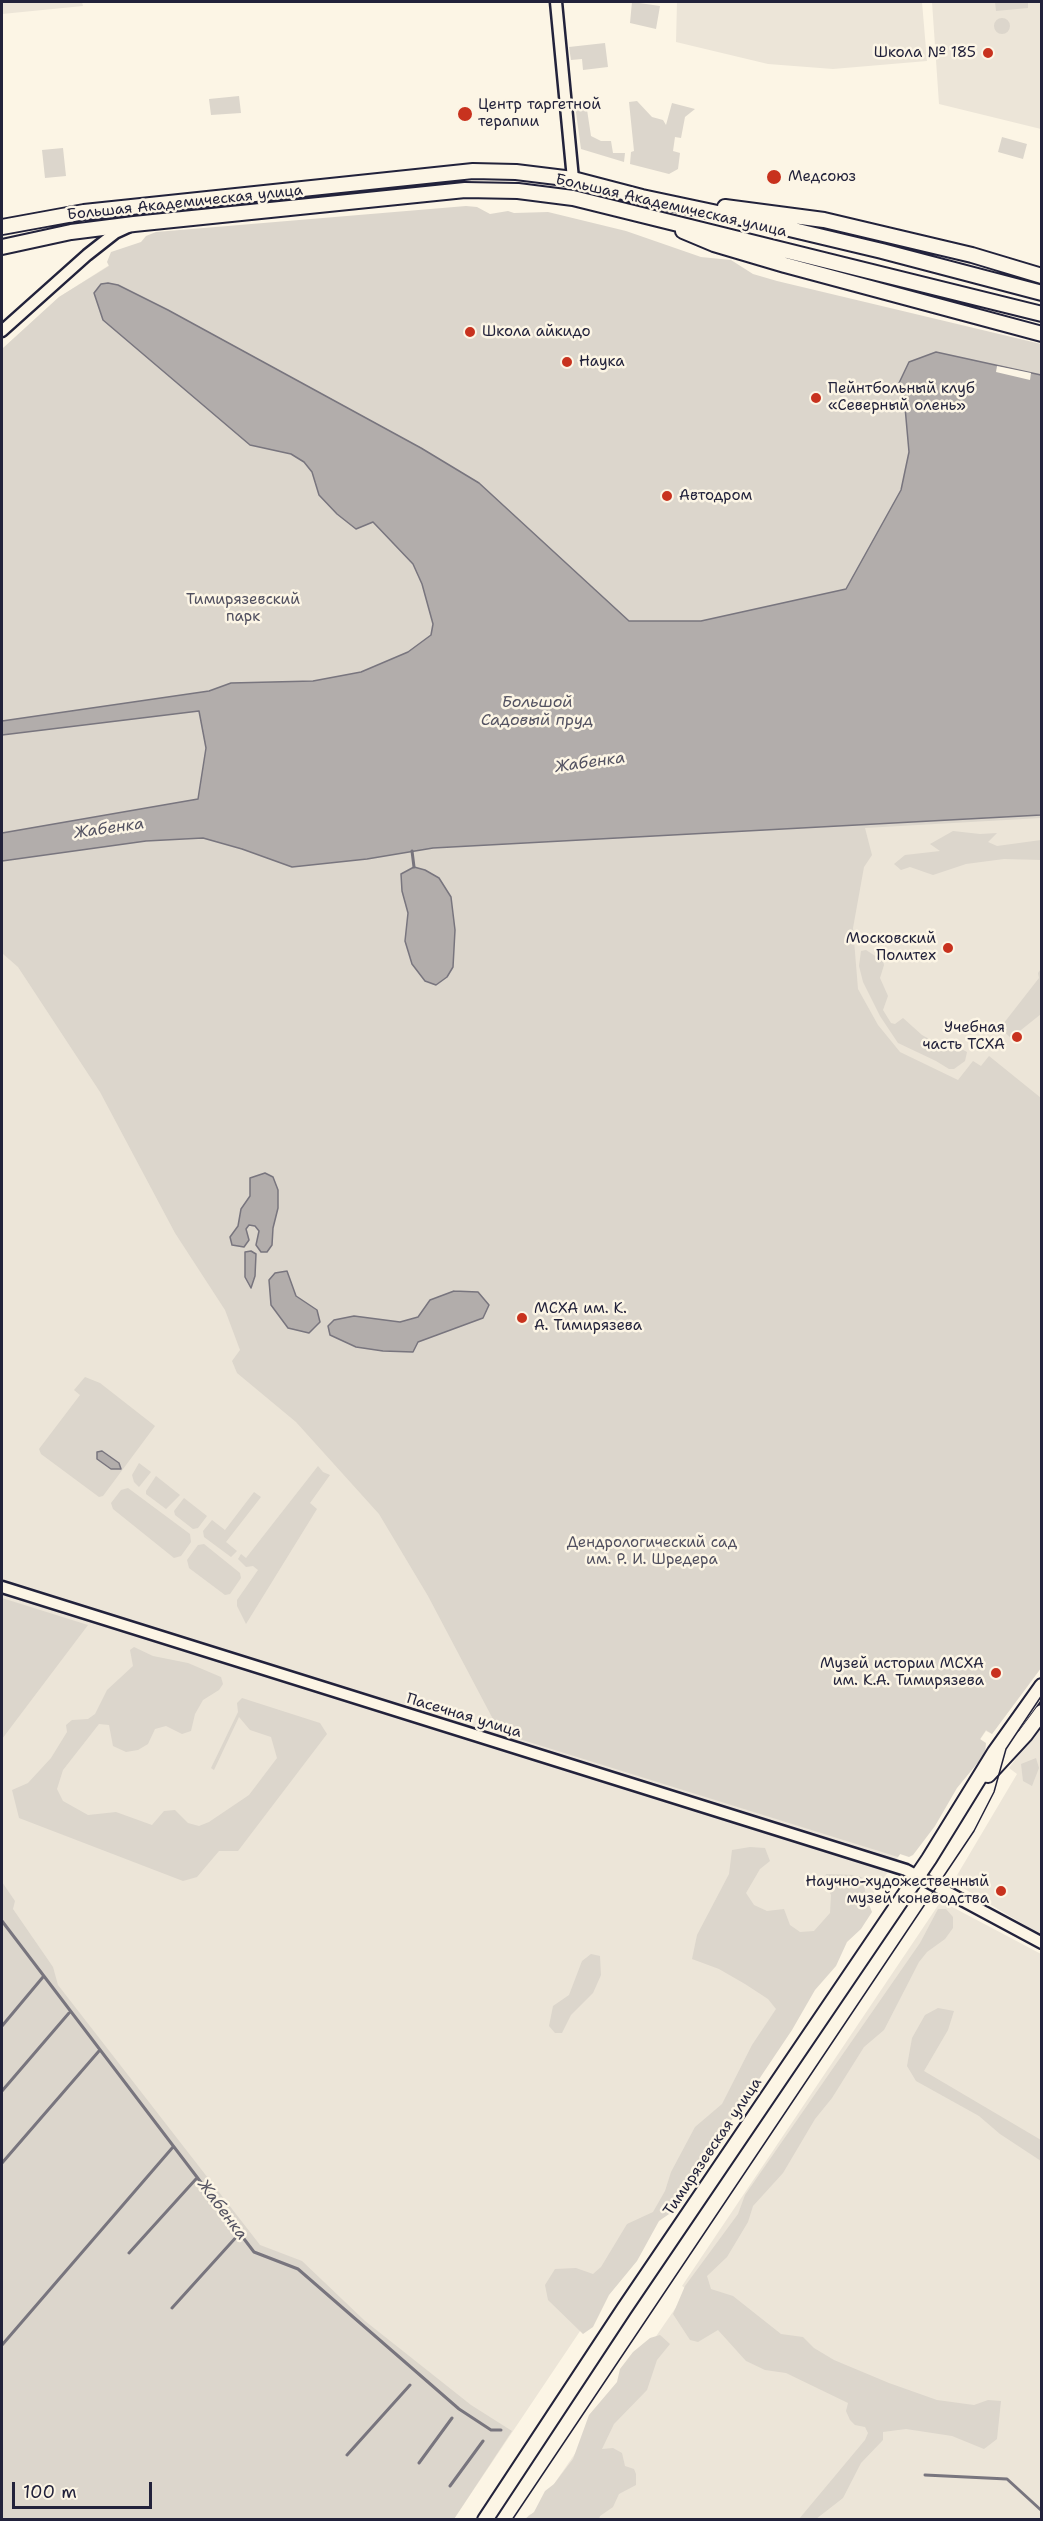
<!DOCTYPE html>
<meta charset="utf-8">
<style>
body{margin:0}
#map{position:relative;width:1043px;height:2521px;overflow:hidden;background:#fcf5e5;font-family:"Shantell Sans",sans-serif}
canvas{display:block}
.frame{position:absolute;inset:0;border:3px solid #22223b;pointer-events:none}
.scale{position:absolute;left:12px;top:2482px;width:140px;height:27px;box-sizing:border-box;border:3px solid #22223b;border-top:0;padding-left:8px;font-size:18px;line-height:21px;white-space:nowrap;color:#22223b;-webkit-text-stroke:4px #fcf5e5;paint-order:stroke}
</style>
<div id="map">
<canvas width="1043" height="2521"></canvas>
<div class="frame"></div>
<div class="scale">100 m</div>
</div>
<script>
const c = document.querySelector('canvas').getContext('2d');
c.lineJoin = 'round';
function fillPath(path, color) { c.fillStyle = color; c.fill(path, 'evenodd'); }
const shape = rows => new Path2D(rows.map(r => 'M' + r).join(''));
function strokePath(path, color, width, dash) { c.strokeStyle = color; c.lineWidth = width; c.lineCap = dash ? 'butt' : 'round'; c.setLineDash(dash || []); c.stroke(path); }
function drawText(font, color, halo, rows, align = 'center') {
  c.font = font + ' "Shantell Sans",sans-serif'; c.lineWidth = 5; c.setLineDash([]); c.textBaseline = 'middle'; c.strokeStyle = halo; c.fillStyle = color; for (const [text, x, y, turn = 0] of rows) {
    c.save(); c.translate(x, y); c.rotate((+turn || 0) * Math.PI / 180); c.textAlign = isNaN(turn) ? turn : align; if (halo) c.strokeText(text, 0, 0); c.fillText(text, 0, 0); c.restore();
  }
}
fillPath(shape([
 [2,2,82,2,83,6,2,14],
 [677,2,922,2,927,61,833,69,768,64,676,42],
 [932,2,1041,2,1041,129,939,104],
 [111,264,1041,344,1041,1668,992,1734,986,1731,898,1857,454,2519,2,2520,2,349,59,297],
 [1041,1724,1041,1935,953,1882,1017,1774,1009,1768],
 [941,1901,1041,1954,1041,2519,525,2520,529,2515,534,2513,688,2290,682,2286]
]), '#ece5d8');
fillPath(shape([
 [632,2,660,6,656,29,630,23],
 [995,2,1028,2,1028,8,996,11],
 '994 26a8 8 0 1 1 16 0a8 8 0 1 1-16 0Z',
 [605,43,608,67,583,70,582,59,571,60,569,47],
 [239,96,241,113,211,115,209,99],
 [637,101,652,117,663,120,666,125,672,103,695,109,685,117,681,138,675,137,673,151,680,153,678,169,669,174,630,164,631,152,634,151,629,102],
 [586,103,591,136,601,141,611,141,613,153,625,153,624,162,581,149,575,105],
 [1002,137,1027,144,1023,159,998,152],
 [63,148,66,176,45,178,42,150],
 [466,206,477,207,490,214,508,211,514,213,548,212,626,231,701,257,731,260,753,274,777,281,1041,344,1041,818,865,828,872,855,864,867,853,928,858,989,878,1025,900,1052,958,1080,973,1061,981,1066,989,1056,1041,1098,1041,1668,992,1734,986,1730,980,1739,986,1743,985,1754,957,1788,935,1826,913,1855,909,1857,900,1854,898,1857,513,1737,510,1727,494,1721,428,1596,379,1514,296,1422,237,1373,232,1361,240,1350,225,1310,175,1233,100,1092,18,967,2,953,2,349,59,297,109,266,107,262,111,252,141,242,146,236,156,232],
 [953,831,980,834,997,833,988,842,997,846,1041,840,1041,860,1004,859,966,864,933,875,910,867,901,870,894,864,905,855,940,851,930,844],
 [866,950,883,961,884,965,880,978,888,996,883,1010,891,1023,895,1024,903,1018,922,1035,931,1040,950,1043,967,1052,965,1061,954,1069,949,1069,936,1061,898,1043,880,1016,863,982,859,966,861,951],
 [1041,969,1041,1014,1011,1038,1000,1028,1039,978,1038,973],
 [85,1377,100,1383,155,1426,103,1496,99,1497,41,1454,39,1449,80,1395,74,1390],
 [139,1463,151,1472,139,1487,134,1482,132,1475],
 [318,1466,323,1472,330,1475,310,1503,317,1509,246,1624,237,1606,237,1600,258,1570,253,1566,246,1567,238,1559,241,1554,246,1558],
 [156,1476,180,1495,166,1509,146,1494,146,1491],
 [128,1488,190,1534,191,1542,181,1556,174,1558,113,1509,111,1503,121,1490],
 [254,1492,261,1497,226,1542,237,1551,231,1557,204,1537,203,1531,212,1520,225,1530],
 [184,1498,207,1516,198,1528,193,1529,175,1515,174,1511],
 [204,1544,240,1573,241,1578,230,1594,225,1595,189,1568,187,1560,198,1545],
 [2,1598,88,1625,2,1739],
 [134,1647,153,1656,188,1663,221,1677,223,1684,219,1690,203,1700,195,1714,191,1731,182,1734,166,1726,155,1729,148,1744,138,1750,126,1752,113,1746,109,1725,99,1724,63,1770,57,1789,63,1801,88,1815,116,1812,152,1825,164,1811,175,1810,188,1823,199,1826,209,1822,249,1795,277,1758,271,1737,250,1730,239,1717,214,1770,211,1768,238,1712,237,1703,242,1698,320,1723,327,1734,238,1851,219,1851,197,1877,183,1881,19,1818,12,1790,28,1783,51,1758,67,1732,66,1725,72,1720,88,1719,95,1714,107,1690,133,1666,130,1650],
 [1036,1758,1039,1768,1032,1786,1023,1781,1021,1764],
 [750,1847,765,1848,770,1861,760,1869,746,1893,754,1905,767,1911,784,1909,790,1925,800,1932,814,1931,830,1913,831,1895,824,1881,826,1874,856,1875,863,1878,866,1897,872,1912,861,1929,847,1942,836,1966,815,1990,792,2030,729,2124,689,2179,672,2212,659,2221,637,2261,609,2295,593,2327,583,2334,548,2300,545,2285,555,2269,576,2268,593,2274,601,2267,627,2224,653,2212,665,2191,671,2172,695,2127,722,2104,752,2045,776,2009,768,1999,745,1984,719,1969,692,1959,697,1935,729,1874,732,1850],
 [2,1882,15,1901,13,1909,53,1967,58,1985,260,2245,302,2261,365,2321,471,2405,512,2431,454,2519,2,2519],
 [938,1909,946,1909,953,1917,953,1928,945,1939,927,1952,919,1962,884,2030,864,2047,832,2098,815,2119,783,2173,753,2206,748,2222,727,2257,707,2276,711,2289,733,2296,781,2334,803,2337,814,2348,834,2360,889,2383,937,2400,974,2405,988,2400,1001,2401,997,2439,984,2449,952,2436,906,2429,883,2432,883,2440,861,2463,843,2498,816,2519,799,2519,865,2440,868,2433,865,2427,855,2425,850,2420,846,2411,848,2403,786,2373,765,2370,746,2361,718,2330,698,2342,690,2340,673,2314,685,2286,738,2214,745,2195,920,1943],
 [591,1954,600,1956,601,1975,593,1993,571,2015,562,2033,555,2033,549,2026,553,2006,569,1995,582,1961],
 [938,2008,954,2011,948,2030,924,2071,1041,2140,1041,2161,1000,2134,979,2116,916,2081,907,2066,912,2038,925,2015],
 [660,2335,670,2344,657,2360,647,2390,614,2424,602,2449,613,2448,622,2453,625,2466,634,2469,636,2474,636,2485,619,2494,613,2507,600,2516,599,2519,525,2519,534,2512,545,2491,554,2484,573,2459,589,2415,617,2382,620,2369,633,2352,650,2338]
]), '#dcd6cc');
const water = shape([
 [108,283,118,285,168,310,421,448,479,483,629,621,701,621,846,589,901,490,909,452,905,407,899,383,909,362,936,352,1041,375,1041,815,433,848,367,859,292,867,242,849,203,838,146,841,2,861,2,833,198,799,206,748,199,711,2,735,2,721,209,691,231,683,313,681,361,672,408,652,431,635,433,624,422,584,413,564,373,522,356,529,337,514,319,495,312,472,304,462,291,454,250,445,103,320,94,293,101,284,108,283],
 [414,867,425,870,439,878,451,897,455,930,453,967,447,977,436,985,425,981,412,964,405,941,408,913,402,891,401,874,414,867],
 [265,1173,273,1177,278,1190,278,1208,273,1228,272,1245,267,1252,261,1252,256,1245,259,1231,255,1226,249,1225,246,1229,249,1240,244,1247,232,1245,230,1237,238,1226,241,1209,250,1196,250,1178,265,1173],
 [251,1251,256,1254,255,1276,251,1288,245,1277,245,1252,251,1251],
 [287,1271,296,1296,317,1310,320,1322,309,1333,288,1328,271,1305,269,1280,275,1273,287,1271],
 [454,1291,478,1292,489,1305,483,1318,418,1342,413,1352,383,1351,356,1347,330,1335,328,1326,334,1320,354,1316,400,1322,418,1317,430,1300,454,1291],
 [102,1451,119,1463,121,1469,111,1469,97,1459,97,1452,102,1451]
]);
fillPath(water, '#b2adab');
strokePath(water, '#78757e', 1.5);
fillPath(shape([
 [997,366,1031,373,1030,380,996,372]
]), '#fcf5e5');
strokePath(shape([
 [412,851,414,867],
 [2,1921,254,2252,298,2269,459,2409,491,2430,501,2430],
 [2,2026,43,1977],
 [2,2091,69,2013],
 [2,2163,99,2051],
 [129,2253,196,2179],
 [172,2308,239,2234],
 [2,2345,173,2147],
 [347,2455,410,2385],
 [419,2463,452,2418],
 [925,2475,1007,2479,1042,2511],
 [450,2486,483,2441]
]), '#78757e', 3);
const street = shape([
 [556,2,573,179],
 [2,331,87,255,115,233,128,227],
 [2,1587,906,1870,1042,1943]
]);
const secondary = shape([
 [725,207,824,220,972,255,1042,276],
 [2,227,84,212,473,171,516,172,573,179,642,197,760,222,882,251,1042,293],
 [683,231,714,244,785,265,1042,334],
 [2,247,71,232,134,224,465,190,518,191,573,198,1042,314],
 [988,1775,1025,1735,1042,1712],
 [485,2520,624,2309,929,1859,995,1752,1042,1686]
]);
strokePath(street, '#22223b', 15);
strokePath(secondary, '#22223b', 18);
strokePath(street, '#fcf5e5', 10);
strokePath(secondary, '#fcf5e5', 14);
strokePath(shape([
 [512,2520,974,1831,994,1792,1006,1749,1042,1695]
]), '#22223b', 1.5);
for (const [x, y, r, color] of [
 [988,53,6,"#c8321e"],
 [465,114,8,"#c8321e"],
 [774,177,8,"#c8321e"],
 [470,332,6,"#c8321e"],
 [567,362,6,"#c8321e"],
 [816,398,6,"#c8321e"],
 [667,496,6,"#c8321e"],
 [948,948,6,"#c8321e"],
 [1017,1037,6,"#c8321e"],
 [522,1318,6,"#c8321e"],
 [996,1673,6,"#c8321e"],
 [1001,1891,6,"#c8321e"]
]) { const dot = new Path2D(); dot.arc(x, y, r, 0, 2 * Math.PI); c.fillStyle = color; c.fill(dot); strokePath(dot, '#fcf5e5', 2); }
drawText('15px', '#22223b', '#fcf5e5', [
 ["Школа № 185",976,53,"right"],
 ["Центр таргетной",478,105],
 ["терапии",478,122],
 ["Медсоюз",788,177],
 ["Школа айкидо",482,332],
 ["Наука",579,362],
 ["Пейнтбольный клуб",828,389],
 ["«Северный олень»",828,406],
 ["Автодром",679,496],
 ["Московский",936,939,"right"],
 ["Политех",936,956,"right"],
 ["Учебная",1005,1028,"right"],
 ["часть ТСХА",1005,1045,"right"],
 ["МСХА им. К.",534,1309],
 ["А. Тимирязева",534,1326],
 ["Музей истории МСХА",984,1664,"right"],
 ["им. К.А. Тимирязева",984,1681,"right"],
 ["Научно-художественный",989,1882,"right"],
 ["музей коневодства",989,1899,"right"]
], 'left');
drawText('15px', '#22223b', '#fcf5e5', [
 ["Большая Академическая улица",185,203,-6],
 ["Большая Академическая улица",671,206,13],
 ["Пасечная улица",464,1716,17],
 ["Тимирязевская улица",713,2147,-56]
]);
drawText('15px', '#504f5f', '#fcf5e5', [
 ["Тимирязевский",243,600],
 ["парк",243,617],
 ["Дендрологический сад",652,1543],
 ["им. Р. И. Шредера",652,1560]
]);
drawText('italic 16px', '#545362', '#fcf5e5', [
 ["Большой",537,703],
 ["Садовый пруд",537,721],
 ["Жабенка",590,763,-8],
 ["Жабенка",109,829,-8],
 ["Жабенка",222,2210,53]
]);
</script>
